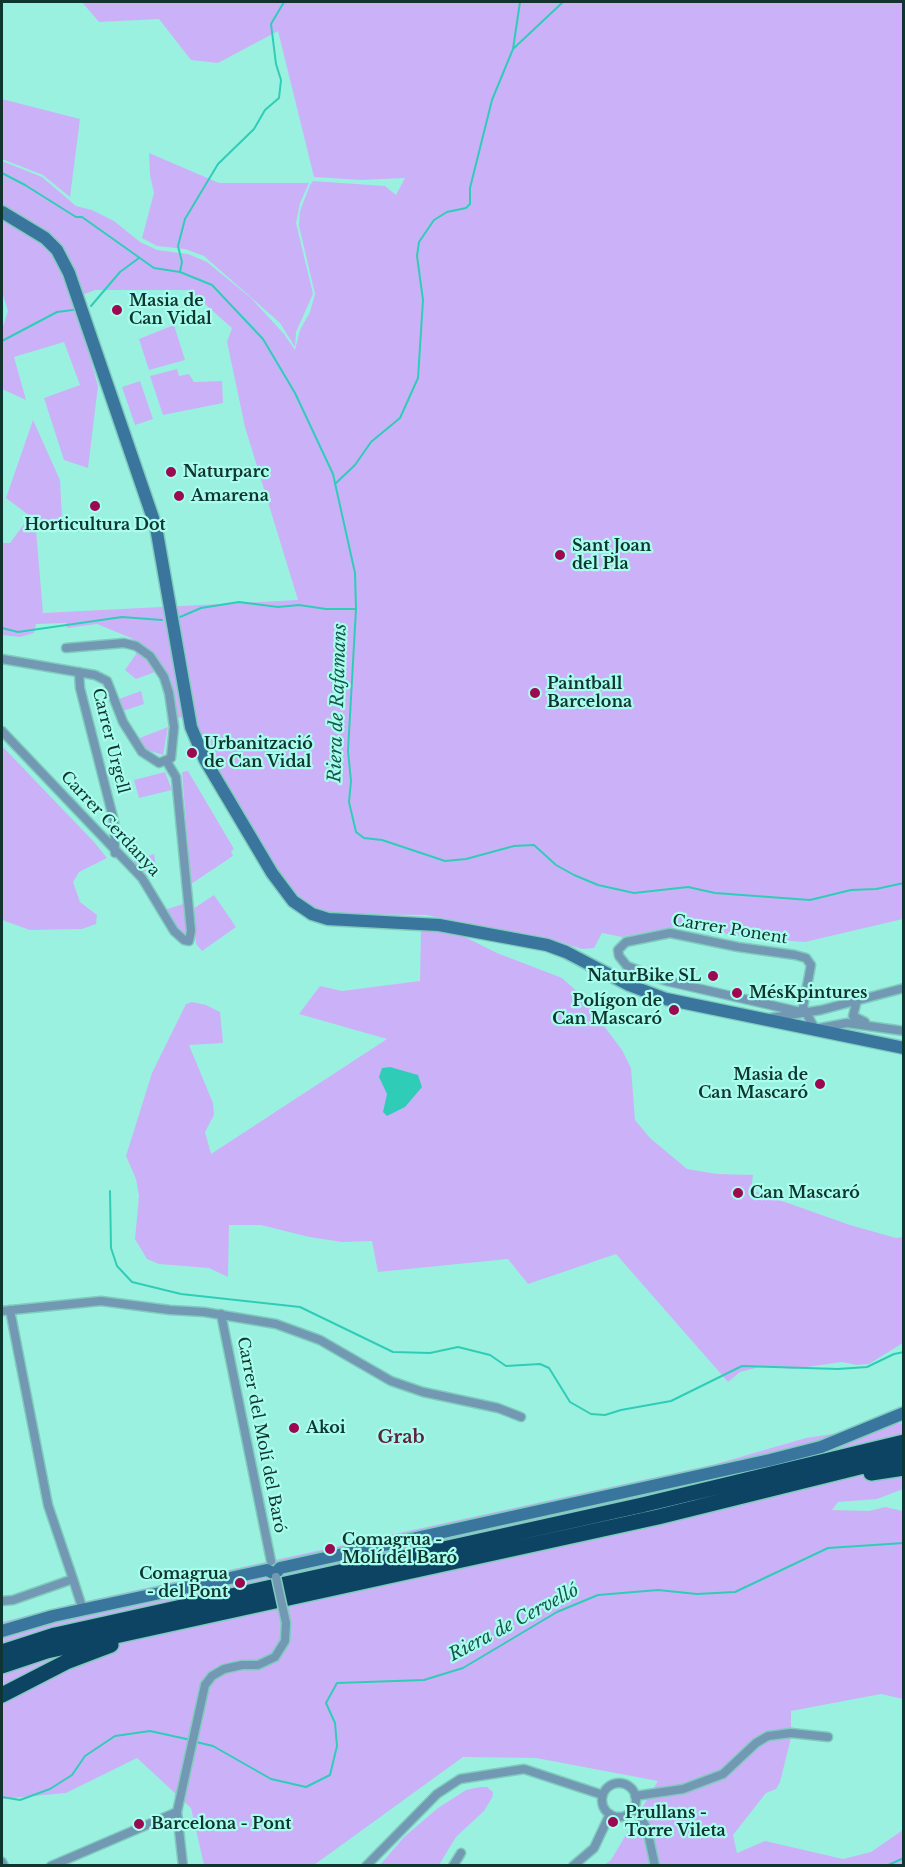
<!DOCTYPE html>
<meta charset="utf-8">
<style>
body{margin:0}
#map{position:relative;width:905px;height:1867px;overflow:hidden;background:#9bf1e0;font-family:"Libre Baskerville",serif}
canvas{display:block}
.frame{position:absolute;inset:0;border:3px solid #10352f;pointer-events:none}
</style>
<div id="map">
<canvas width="905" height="1867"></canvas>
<div class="frame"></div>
</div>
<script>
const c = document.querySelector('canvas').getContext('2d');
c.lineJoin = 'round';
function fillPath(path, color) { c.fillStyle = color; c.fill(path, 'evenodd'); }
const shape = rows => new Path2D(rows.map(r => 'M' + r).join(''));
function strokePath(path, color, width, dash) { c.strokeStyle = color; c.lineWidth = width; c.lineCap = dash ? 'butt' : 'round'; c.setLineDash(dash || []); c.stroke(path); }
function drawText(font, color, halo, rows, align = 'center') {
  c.font = font + ' "Libre Baskerville",serif'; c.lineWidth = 4.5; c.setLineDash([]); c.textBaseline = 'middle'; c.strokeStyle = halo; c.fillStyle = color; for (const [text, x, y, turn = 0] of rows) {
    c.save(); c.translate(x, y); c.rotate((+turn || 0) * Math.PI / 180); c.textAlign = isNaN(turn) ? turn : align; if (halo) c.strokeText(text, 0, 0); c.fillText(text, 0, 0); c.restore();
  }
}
fillPath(shape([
 [82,2,903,2,903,919,805,942,753,938,679,926,622,937,602,933,594,948,582,949,560,942,426,915,334,914,313,907,291,890,225,786,195,720,177,717,171,685,152,654,131,638,97,624,67,628,66,623,36,624,34,633,20,637,2,635,2,543,10,543,30,516,6,498,33,420,60,480,62,518,36,530,43,613,298,600,245,427,227,342,232,328,189,290,95,290,74,298,98,386,88,468,64,460,44,398,80,385,64,342,14,357,26,400,2,389,2,329,8,311,2,292,2,161,42,177,76,206,92,210,114,221,140,242,157,250,188,254,207,262,251,298,284,334,295,350,300,330,310,312,315,294,299,226,300,211,310,185,313,181,385,186,396,195,405,178,361,180,314,177,278,31,218,63,191,60,159,19,99,22],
 [2,99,80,119,70,197,43,175,2,159],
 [149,153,219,183,309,183,300,203,296,223,313,294,296,332,295,347,280,323,204,256,185,249,157,246,142,238,154,193,150,175],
 [174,325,185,360,149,370,139,339],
 [177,369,179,376,189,374,194,382,222,381,223,403,163,415,150,376],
 [140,381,153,419,135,425,122,387],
 [138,651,143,655,158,671,136,679,125,670],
 [141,691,144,704,123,711,119,699],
 [168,727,163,755,144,749,137,739],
 [2,746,94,842,107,858,79,872,73,882,80,902,97,915,96,924,82,929,30,930,2,920],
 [188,771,234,849,231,851,233,856,191,884,182,772],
 [165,772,172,790,139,798,134,780],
 [154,854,156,867,141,873,130,863],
 [214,895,236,927,202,951,196,944,193,909],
 [183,904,187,929,185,933,176,928,164,910],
 [421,929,461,935,497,953,562,978,580,994,622,1050,631,1068,635,1120,650,1138,687,1169,717,1174,753,1175,751,1190,850,1225,896,1238,903,1237,903,1343,869,1364,857,1365,842,1362,793,1369,764,1366,740,1372,728,1382,616,1254,528,1284,508,1259,378,1272,372,1241,342,1242,309,1237,261,1225,229,1225,228,1277,209,1268,159,1264,147,1259,135,1239,139,1196,136,1179,126,1156,152,1073,186,1004,192,1002,206,1005,220,1012,223,1043,189,1045,213,1103,214,1115,205,1132,211,1154,387,1039,299,1014,320,986,342,991,420,981],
 [903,1423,903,1489,877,1499,838,1502,832,1510,869,1511,885,1507,903,1511,903,1699,881,1694,791,1711,791,1738,780,1782,776,1789,766,1793,733,1835,737,1853,765,1841,843,1859,871,1852,903,1830,903,1865,604,1865,611,1860,658,1781,536,1758,463,1757,314,1865,204,1865,191,1808,137,1758,66,1793,2,1799,2,1622,68,1605,716,1464,806,1438],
 [480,1787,487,1787,493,1792,492,1798,484,1811,456,1837,439,1865,380,1865,404,1837,438,1808,466,1790]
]), '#cbb2f8');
fillPath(shape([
 [390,1067,418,1075,422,1087,405,1107,387,1116,383,1112,387,1094,379,1077,382,1068]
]), '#2fcdb7');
strokePath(shape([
 [513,49,563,2],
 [2,173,25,185,76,217,82,217,154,268,180,272,212,285,263,339,295,393,333,474,355,573,356,609,348,751,351,781,349,802,356,832,364,838,382,840,445,861,466,859,514,846,534,845,556,865,574,875,598,885,634,893,688,887,715,893,810,900,851,890,876,889,904,883],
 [180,272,182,262,178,246,185,219,218,164,254,129,265,110,279,98,281,80,276,64,271,24,284,2],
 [91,306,120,272,139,258],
 [2,341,57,312,73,310],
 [335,484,355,465,371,442,400,418,418,378,423,300,417,256,419,242,434,220,447,212,466,208,470,204,470,188,492,100,513,49,520,2],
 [180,617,201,608,239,602,278,607,299,605,326,609,356,609],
 [2,628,18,632,122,617,162,620],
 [110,1191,111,1248,117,1266,132,1282,181,1294,300,1307,393,1352,430,1353,458,1347,490,1355,506,1366,540,1364,549,1368,570,1402,591,1414,605,1415,621,1410,671,1401,742,1366,838,1369,867,1367,894,1354,904,1352],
 [196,1742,213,1746,271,1779,306,1787,330,1775,337,1746,335,1723,326,1703,337,1683,424,1680,463,1668,557,1612,598,1595,658,1590,697,1594,735,1592,828,1548,904,1543],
 [2,1797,20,1800,50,1789,72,1775,85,1756,115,1736,150,1731,191,1740],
 [886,1866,904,1858]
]), '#2fcdb7', 2);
const street = shape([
 [2,659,95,675,107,681,123,722,142,752,159,763,171,758,174,727,169,693,164,677,150,656,136,646,124,643,66,648],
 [79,672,80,688,114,821,115,853],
 [2,731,142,878,174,931,184,940,189,941,191,931,176,777,167,762],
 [857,1000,853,1016,865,1022],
 [805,1013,666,981,627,966,619,956,618,950,626,942,670,933,738,947,795,955,806,958,811,965,803,1007,815,1029,847,1023,904,1031],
 [770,1018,821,1010,904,988],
 [10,1310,48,1505,73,1579],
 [2,1311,101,1301,170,1310,204,1312,276,1324,320,1340,391,1381,423,1392,498,1408,521,1417],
 [221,1314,271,1561],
 [2,1601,13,1600,73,1579,83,1610],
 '602 1800a17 17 0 1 1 34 0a17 17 0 1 1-34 0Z',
 [635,1796,683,1789,723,1774,756,1743,768,1736,791,1733,828,1737],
 [634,1806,647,1829,655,1866],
 [2,1862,4,1866],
 [51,1866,177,1812],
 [183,1866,177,1812,205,1685,212,1676,224,1669,242,1665,258,1665,275,1657,285,1641,286,1623],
 [366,1866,437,1794,460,1779,524,1769,603,1795],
 [453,1866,461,1853],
 [573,1866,594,1848,610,1814]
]);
const secondary = shape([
 [2,212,45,238,57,250,69,273,156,527,191,727,205,760,272,873,293,901,312,914,328,919,439,925,547,945,566,952,629,985,666,999,904,1048],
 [2,1631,53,1616,267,1570,275,1574,280,1568,770,1460,821,1447,904,1413]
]);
const highway = shape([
 [871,1473,904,1468],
 [2,1652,55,1635,642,1505,904,1442],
 [2,1666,47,1651,658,1517,904,1456],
 [2,1695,66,1662,111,1645]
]);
strokePath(street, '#7fcbbd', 11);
strokePath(secondary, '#7fcbbd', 15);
strokePath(highway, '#7fcbbd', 18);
strokePath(street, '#7298b3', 8);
strokePath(secondary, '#39759c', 12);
strokePath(highway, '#0d4464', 15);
const streetBridge = shape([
 [276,1577,286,1623]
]);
strokePath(streetBridge, '#7fcbbd', 11, []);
strokePath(streetBridge, '#7298b3', 8);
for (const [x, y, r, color] of [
 [117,310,6,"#9d0752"],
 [171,472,6,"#9d0752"],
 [179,496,6,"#9d0752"],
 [95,506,6,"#9d0752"],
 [560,555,6,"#9d0752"],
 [535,693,6,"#9d0752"],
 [192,753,6,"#9d0752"],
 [713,976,6,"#9d0752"],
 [737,993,6,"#9d0752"],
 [674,1010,6,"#9d0752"],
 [820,1084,6,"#9d0752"],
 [738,1193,6,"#9d0752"],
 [294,1428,6,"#9d0752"],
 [330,1549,6,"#9d0752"],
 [240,1583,6,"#9d0752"],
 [613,1822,6,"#9d0752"],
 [139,1824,6,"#9d0752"]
]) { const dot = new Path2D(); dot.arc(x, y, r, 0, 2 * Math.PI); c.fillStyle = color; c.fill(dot); strokePath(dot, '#a8ffed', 2); }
drawText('bold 16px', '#10352f', '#a8ffed', [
 ["Masia de",129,301],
 ["Can Vidal",129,319],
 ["Naturparc",183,472],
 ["Amarena",191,496],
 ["Horticultura Dot",95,525,"center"],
 ["Sant Joan",572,546],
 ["del Pla",572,564],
 ["Paintball",547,684],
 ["Barcelona",547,702],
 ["Urbanització",204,744],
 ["de Can Vidal",204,762],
 ["NaturBike SL",701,976,"right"],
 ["MésKpintures",749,993],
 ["Polígon de",662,1001,"right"],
 ["Can Mascaró",662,1019,"right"],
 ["Masia de",808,1075,"right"],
 ["Can Mascaró",808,1093,"right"],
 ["Can Mascaró",750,1193],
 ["Akoi",306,1428],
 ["Comagrua -",342,1540],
 ["Molí del Baró",342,1558],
 ["Comagrua",228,1574,"right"],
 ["- del Pont",228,1592,"right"],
 ["Prullans -",625,1813],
 ["Torre Vileta",625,1831],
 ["Barcelona - Pont",151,1824]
], 'left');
drawText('16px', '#10352f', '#a8ffed', [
 ["Carrer Urgell",110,741,76],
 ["Carrer Cerdanya",110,824,47],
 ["Carrer Ponent",730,930,9],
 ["Carrer del Molí del Baró",261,1435,79]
]);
drawText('italic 18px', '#1a574d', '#a8ffed', [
 ["Riera de Rafamans",338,703,-88],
 ["Riera de Cervelló",514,1623,-28]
]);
drawText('bold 18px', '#621f38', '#a8ffed', [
 ["Grab",401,1438]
]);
</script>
